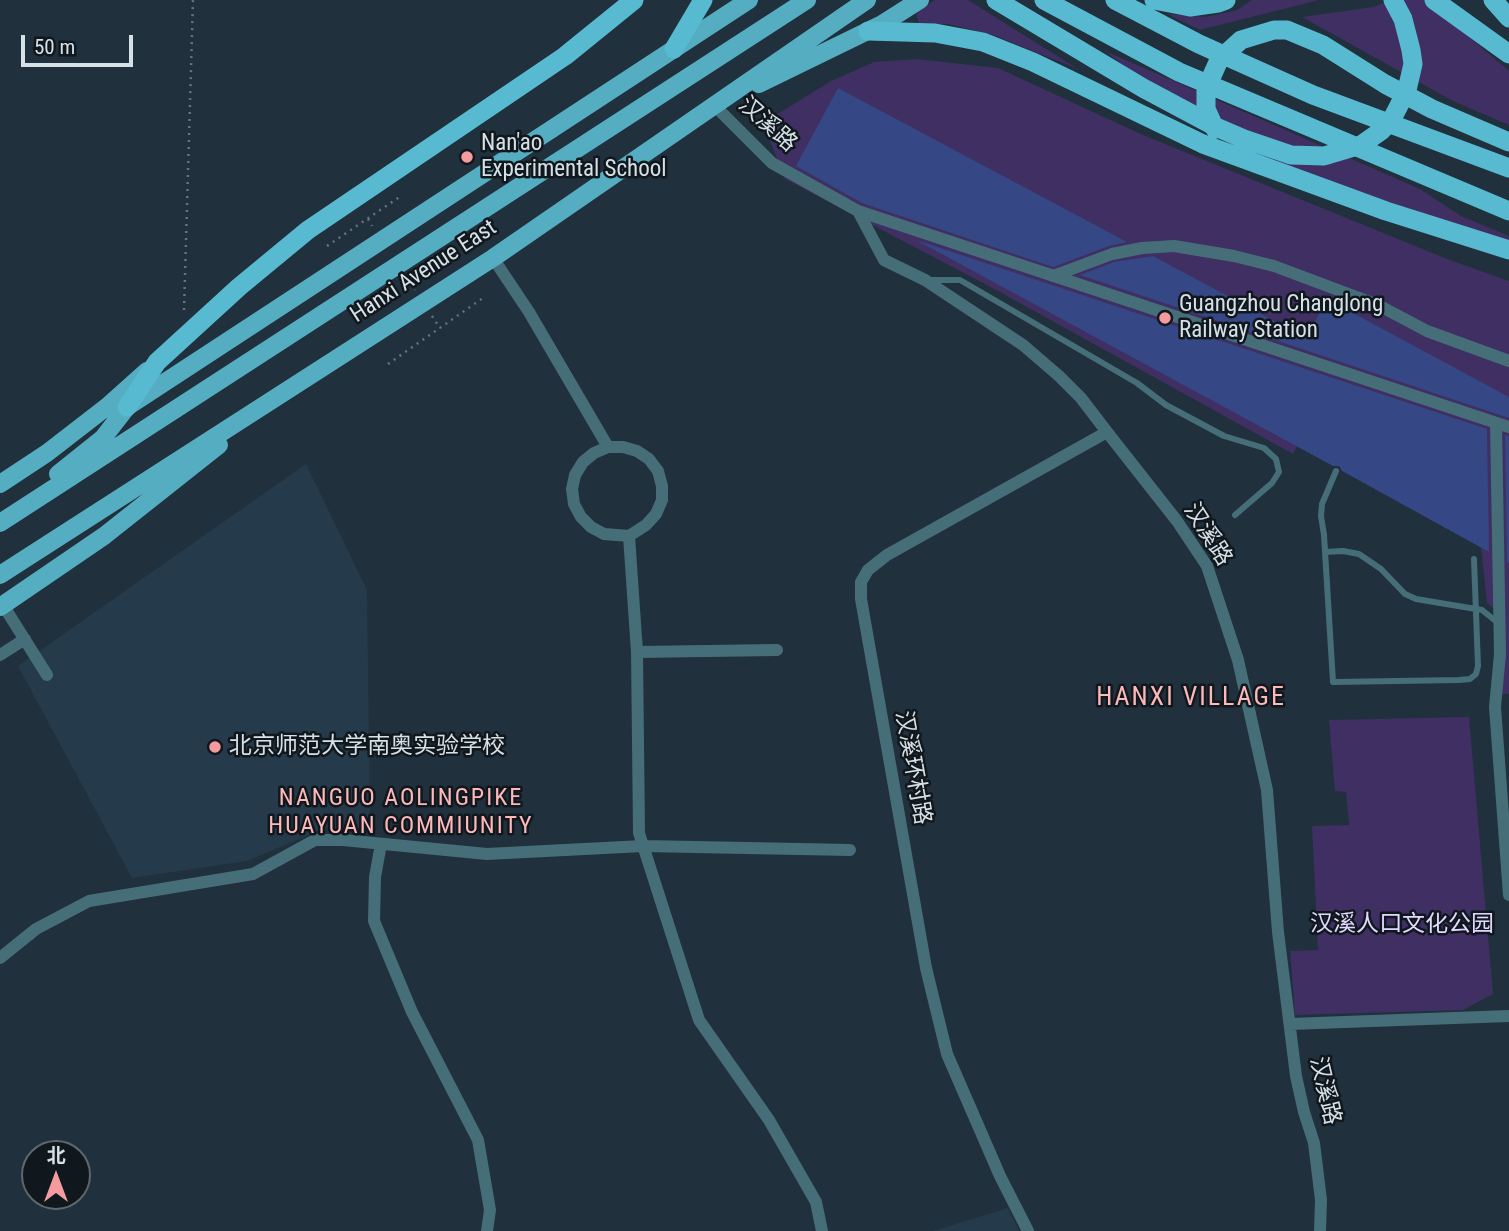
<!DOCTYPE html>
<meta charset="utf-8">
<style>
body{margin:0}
#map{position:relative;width:1509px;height:1231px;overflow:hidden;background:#20303c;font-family:"Roboto Condensed","Noto Sans SC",sans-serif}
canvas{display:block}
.north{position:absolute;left:21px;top:1140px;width:70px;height:70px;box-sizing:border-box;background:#10171d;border:2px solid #5f676e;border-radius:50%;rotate:0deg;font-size:19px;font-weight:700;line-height:28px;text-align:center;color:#d6e0e7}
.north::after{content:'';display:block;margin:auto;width:24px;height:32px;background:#f49b9f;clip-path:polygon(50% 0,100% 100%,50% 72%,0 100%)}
.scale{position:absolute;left:21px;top:35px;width:112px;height:32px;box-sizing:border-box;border:4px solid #d6e0e7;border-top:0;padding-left:9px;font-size:21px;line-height:24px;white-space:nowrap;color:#d6e0e7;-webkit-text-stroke:5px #10171d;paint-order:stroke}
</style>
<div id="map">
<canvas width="1509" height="1231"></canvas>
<div class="north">北</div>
<div class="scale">50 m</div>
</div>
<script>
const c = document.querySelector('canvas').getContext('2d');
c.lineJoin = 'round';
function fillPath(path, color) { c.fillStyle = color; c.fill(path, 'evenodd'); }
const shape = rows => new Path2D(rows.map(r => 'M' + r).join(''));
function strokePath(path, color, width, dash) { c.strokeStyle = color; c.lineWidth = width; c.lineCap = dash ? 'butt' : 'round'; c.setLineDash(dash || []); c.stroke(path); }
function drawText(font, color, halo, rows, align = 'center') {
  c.font = font + ' "Roboto Condensed","Noto Sans SC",sans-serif'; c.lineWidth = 5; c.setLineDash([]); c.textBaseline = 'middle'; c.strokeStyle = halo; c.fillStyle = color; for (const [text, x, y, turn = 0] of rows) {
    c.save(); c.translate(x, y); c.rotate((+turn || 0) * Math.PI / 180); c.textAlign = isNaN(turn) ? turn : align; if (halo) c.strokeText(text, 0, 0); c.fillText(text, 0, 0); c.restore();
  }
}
fillPath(shape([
 [306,464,367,590,370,828,325,828,247,861,132,878,18,666],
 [1008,1208,1019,1231,933,1231]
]), '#253b4b');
fillPath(shape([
 [934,0,968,0,1078,69,993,35,948,24,919,24,916,14],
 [1252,0,1319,0,1200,30,1167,14,1206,17,1237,10],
 [1391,0,1426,0,1509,71,1509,125,1453,101,1302,17,1373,7],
 [1103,50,1420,189,1461,216,1509,236,1509,244,1287,166,1142,79],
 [917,59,998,68,1143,135,1447,259,1509,281,1509,694,1501,694,1501,615,1487,603,1474,483,1319,403,1293,454,998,291,785,179,763,123,831,81,874,62],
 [1469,717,1493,994,1463,1010,1295,1015,1290,951,1318,950,1312,826,1349,825,1346,792,1335,791,1329,720]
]), '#3f2f63');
fillPath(shape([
 [838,88,1127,242,1109,246,1053,267,862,203,796,166],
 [916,240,1487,429,1489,552,1342,471,1339,466,1333,466],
 [1153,256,1306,338,1327,299,1509,397,1509,418,1080,275,1114,262],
 [1505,435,1509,436,1509,563,1507,562]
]), '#354784');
strokePath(shape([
 [368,219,372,226],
 [327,246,401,196],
 [407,278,415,290],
 [184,310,193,0],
 [432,316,440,328],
 [388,364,483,298]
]), '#66747e', 2.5, [2, 5]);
strokePath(shape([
 [931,280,960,280,1137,383,1166,405,1224,436,1264,448,1276,459,1279,472,1272,483,1235,515],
 [1336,471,1322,504,1321,516,1324,535,1333,682,1459,680,1470,679,1476,674,1478,666,1474,559],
 [1325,552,1343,551,1359,554,1381,569,1405,594,1416,599,1482,610,1497,622]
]), '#466e78', 6);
strokePath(shape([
 [714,105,772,163,858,211,884,260,925,280,1023,345,1059,376,1081,398,1107,432,1177,521,1207,566,1238,660,1267,790,1278,932,1296,1076,1304,1112,1314,1143,1321,1200,1320,1231],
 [858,211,1509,427],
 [493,258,529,312,608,447],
 [1053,276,1112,254,1142,248,1174,246,1234,256,1274,266,1378,305,1427,331,1509,361],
 [1496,423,1500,654,1495,707,1509,895],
 [608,447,623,447,637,451,649,459,658,471,662,486,662,500,656,514,646,525,629,536,604,534,591,527,581,517,574,504,572,489,575,475,583,462,594,453,608,447],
 [629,536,637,652,639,833,699,1020,769,1120,816,1202,822,1231],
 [3,605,47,675],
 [637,652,777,650],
 [0,655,25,639],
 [381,844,375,877,374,921,412,1012,478,1140,490,1210,487,1231],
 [0,958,36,929,89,901,253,874,315,840,343,840,487,854,643,846,850,850],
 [1290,1024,1509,1016],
 [1028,1231,1000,1176,947,1054,926,968,861,599,861,582,868,570,887,555,1107,432]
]), '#466e78', 12);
strokePath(shape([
 [759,84,882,24,920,0],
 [58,474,103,438,127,407,749,0],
 [0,484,47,453,109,405,147,371],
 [0,523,807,0],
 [0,575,493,258,867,0],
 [0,607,104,536,219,445]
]), '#55adc1', 18);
strokePath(shape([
 [996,0,1143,88,1216,127,1244,139,1291,155,1324,156,1361,145,1381,131,1392,119,1407,90,1413,64,1411,50,1403,19,1393,0],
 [1044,0,1179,72,1509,211],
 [1115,0,1199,44,1313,95,1509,168],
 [1154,0,1190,7,1218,3,1226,0],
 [1434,0,1509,54],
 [1493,0,1509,18],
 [868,31,935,33,983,42,1033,62,1203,144,1386,211,1509,250],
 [674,49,703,0],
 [1215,129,1206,109,1206,89,1219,60,1241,40,1274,30,1287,30,1323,45,1385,84,1432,109,1509,142],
 [127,407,157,362,239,287,308,230,565,56,634,0]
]), '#57bad0', 19);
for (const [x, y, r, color] of [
 [467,157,7,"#f49b9f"],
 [1165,318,7,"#f49b9f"],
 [215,747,7,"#f49b9f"]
]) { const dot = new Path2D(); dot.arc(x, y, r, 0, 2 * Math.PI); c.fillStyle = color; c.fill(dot); strokePath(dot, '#10171d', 2.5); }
drawText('23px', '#d6e0e7', '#10171d', [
 ["汉溪路",767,125,42],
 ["Hanxi Avenue East",424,272,-33],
 ["汉溪路",1207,535,58],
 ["汉溪环村路",912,768,80],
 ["汉溪路",1324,1091,77]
]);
drawText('23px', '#d6e0e7', '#10171d', [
 ["Nan'ao",481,144],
 ["Experimental School",481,170],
 ["Guangzhou Changlong",1179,305],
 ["Railway Station",1179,331],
 ["北京师范大学南奥实验学校",229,747]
], 'left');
drawText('23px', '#e0d8ff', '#10171d', [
 ["汉溪人口文化公园",1402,925]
]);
c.letterSpacing = '2px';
drawText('24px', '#fdb8ba', '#10171d', [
 ["NANGUO AOLINGPIKE",401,799],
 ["HUAYUAN COMMIUNITY",401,827]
]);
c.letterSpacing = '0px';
c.letterSpacing = '2px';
drawText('26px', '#fdb8ba', '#10171d', [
 ["HANXI VILLAGE",1191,698]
]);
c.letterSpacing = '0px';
</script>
